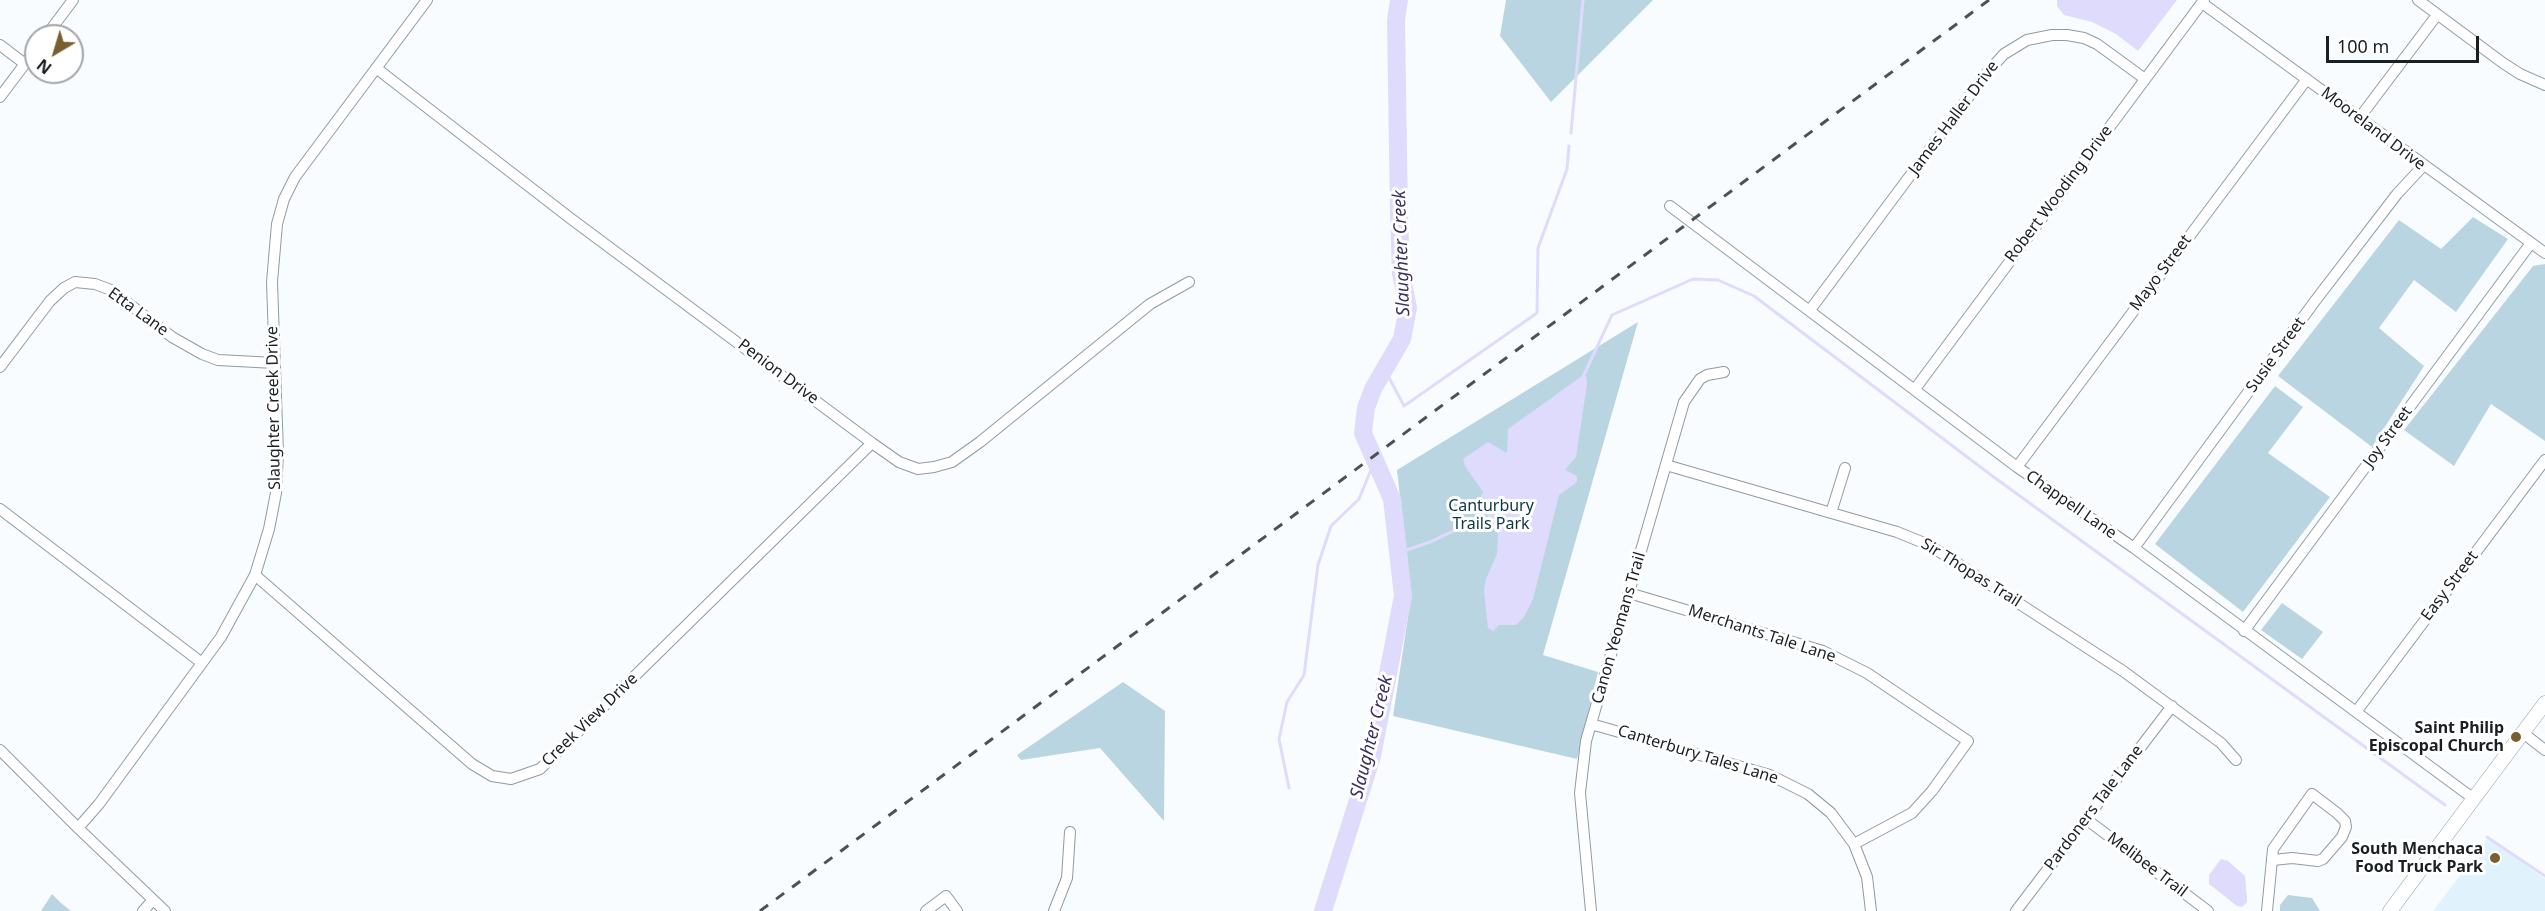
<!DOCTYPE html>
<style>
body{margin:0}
#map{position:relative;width:2545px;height:911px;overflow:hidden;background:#f9fcfe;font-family:"Noto Sans",sans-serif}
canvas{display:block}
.north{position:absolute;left:24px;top:24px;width:60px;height:60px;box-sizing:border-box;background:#fff;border:2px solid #a3a5a7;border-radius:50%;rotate:218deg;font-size:16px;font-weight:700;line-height:24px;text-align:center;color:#191f22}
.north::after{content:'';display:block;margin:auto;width:21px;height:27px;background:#795e30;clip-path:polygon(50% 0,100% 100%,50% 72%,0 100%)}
.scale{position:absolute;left:2326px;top:36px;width:153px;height:27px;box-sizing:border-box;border:3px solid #191f22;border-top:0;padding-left:8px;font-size:18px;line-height:21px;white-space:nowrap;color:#191f22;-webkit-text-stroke:4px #fff;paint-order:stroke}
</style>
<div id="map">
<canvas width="2545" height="911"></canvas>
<div class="north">N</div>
<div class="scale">100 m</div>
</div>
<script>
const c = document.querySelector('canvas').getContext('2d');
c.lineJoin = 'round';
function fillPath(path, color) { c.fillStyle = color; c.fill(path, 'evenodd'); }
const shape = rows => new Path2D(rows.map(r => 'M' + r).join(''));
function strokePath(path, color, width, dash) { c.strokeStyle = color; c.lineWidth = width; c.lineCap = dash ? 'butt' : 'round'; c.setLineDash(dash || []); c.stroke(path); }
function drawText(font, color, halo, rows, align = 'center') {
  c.font = font + ' "Noto Sans",sans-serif'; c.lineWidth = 6; c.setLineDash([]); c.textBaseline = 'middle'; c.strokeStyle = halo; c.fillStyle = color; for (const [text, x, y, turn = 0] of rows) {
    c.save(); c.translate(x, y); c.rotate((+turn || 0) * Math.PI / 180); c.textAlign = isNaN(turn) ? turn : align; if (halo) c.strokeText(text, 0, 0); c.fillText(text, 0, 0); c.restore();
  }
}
fillPath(shape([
 [2489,837,2545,879,2545,911,2433,911]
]), '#e0f3fd');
fillPath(shape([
 [1506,0,1653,0,1551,102,1500,36],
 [2473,217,2508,239,2456,312,2414,280,2379,328,2424,366,2372,447,2278,376,2399,220,2441,249],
 [2545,264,2545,441,2491,404,2454,466,2404,430,2533,266],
 [1638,322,1543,655,1598,672,1577,759,1393,716,1411,597,1397,470],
 [2275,386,2303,407,2268,453,2330,497,2243,612,2155,544],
 [2282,603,2323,632,2302,659,2261,630],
 [1123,682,1165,711,1164,821,1100,748,1021,760,1017,755],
 [52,894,61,903,71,911,41,911],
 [2288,895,2312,898,2320,911,2280,911,2280,905]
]), '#bad5e2');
fillPath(shape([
 [2057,0,2177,0,2138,51,2116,34,2092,22,2064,15,2057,6],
 [1582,376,1586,376,1587,384,1576,457,1565,470,1577,476,1577,482,1559,495,1533,599,1524,617,1516,625,1499,625,1493,631,1488,628,1484,590,1486,579,1497,554,1498,535,1479,500,1483,492,1465,466,1463,459,1488,442,1507,453,1508,429],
 [2221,859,2228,861,2245,876,2247,897,2247,902,2242,907,2237,906,2209,884,2209,875]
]), '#dedbfd');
strokePath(shape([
 [1571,133,1583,0],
 [1385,370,1404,406,1537,313,1538,248,1567,169,1569,146],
 [1582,379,1612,315,1693,279,1718,280,1754,296,1991,475,2445,805],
 [1398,553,1430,542,1481,518],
 [1289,788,1279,739,1287,702,1304,675,1318,565,1331,526,1359,499,1375,460],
 [2487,837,2545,876]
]), '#dedbfd', 3);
strokePath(shape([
 [1323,911,1372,756,1403,596,1392,499,1363,433,1366,408,1373,389,1402,339,1408,308,1401,273,1399,214,1396,20,1399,0]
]), '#dedbfd', 18);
const minor = shape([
 [2418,0,2503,63,2520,74,2545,85],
 [2202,3,2545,253],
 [46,36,73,0],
 [0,45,25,64],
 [376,68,570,218,872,443,899,462,918,469,934,467,952,462,980,442,1150,304,1189,282],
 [0,97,36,49],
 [2360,117,2437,15],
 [1670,206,2017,467,2134,548,2474,799],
 [1810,310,1985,75,2004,54,2027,40,2052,35,2067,35,2084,38,2097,44,2145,79],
 [0,367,50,301,64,288,75,282,95,284,111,290,172,337,202,354,218,360,275,363],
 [1915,389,2204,0],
 [1666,465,1897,532,1929,545,2123,671,2221,743,2236,760],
 [2017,467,2307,79],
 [0,509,202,663],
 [1831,513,1845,468],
 [2134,548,2315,301,2397,194,2423,166],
 [255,575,472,764,492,776,511,779,540,769,872,443],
 [1629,593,1823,651,1867,673,1968,741,1932,791,1912,813,1854,844],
 [2244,631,2531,243],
 [2356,712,2545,460],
 [1591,724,1770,775,1808,794,1831,813,1854,844,1867,877,1871,911],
 [2523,733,2545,750],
 [0,750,78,828],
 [2086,819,2208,911],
 [143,911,153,900],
 [165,911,78,828,99,804,221,637,255,575,269,529,276,493,278,453,272,282,277,224,284,199,295,177,427,0],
 [926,911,946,896,957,911],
 [1054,911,1067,878,1070,832],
 [1591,911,1580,793,1586,741,1684,402,1700,379,1707,375,1724,372],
 [2016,911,2172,706],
 [2267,911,2273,849,2312,794,2337,813,2345,821,2346,827,2342,837,2323,859,2318,861,2292,858,2273,860]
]);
const major = shape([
 [2390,911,2545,703]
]);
strokePath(minor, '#8d9ca4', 12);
strokePath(major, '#8d9ca4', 15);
strokePath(minor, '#fff', 10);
strokePath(major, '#fff', 14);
strokePath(shape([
 [760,911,1989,0]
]), '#4c5254', 3, [10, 10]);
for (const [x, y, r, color] of [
 [2516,737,6,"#795e30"],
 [2495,858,6,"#795e30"]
]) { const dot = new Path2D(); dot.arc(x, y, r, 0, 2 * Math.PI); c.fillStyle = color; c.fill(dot); strokePath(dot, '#fff', 2); }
drawText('16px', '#191f22', '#fff', [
 ["James Haller Drive",1954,118,-53],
 ["Mooreland Drive",2373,129,37],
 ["Robert Wooding Drive",2059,194,-53],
 ["Mayo Street",2161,273,-53],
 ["Etta Lane",138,312,36],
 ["Susie Street",2276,355,-54],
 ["Penion Drive",778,372,37],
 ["Slaughter Creek Drive",274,408,-91],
 ["Joy Street",2388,437,-54],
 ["Chappell Lane",2071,505,35],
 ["Sir Thopas Trail",1971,573,32],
 ["Easy Street",2450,586,-53],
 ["Canon Yeomans Trail",1619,628,-74],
 ["Merchants Tale Lane",1762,634,18],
 ["Creek View Drive",590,720,-44],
 ["Canterbury Tales Lane",1698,755,17],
 ["Pardoners Tale Lane",2094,808,-53],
 ["Melibee Trail",2147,865,37]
]);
drawText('16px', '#0c3545', '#fff', [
 ["Canturbury",1491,506],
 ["Trails Park",1491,524]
]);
drawText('bold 16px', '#191f22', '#fff', [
 ["Saint Philip",2504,728],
 ["Episcopal Church",2504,746],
 ["South Menchaca",2483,849],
 ["Food Truck Park",2483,867]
], 'right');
drawText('italic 18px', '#393164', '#fff', [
 ["Slaughter Creek",1402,253,-92],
 ["Slaughter Creek",1372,737,-76]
]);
</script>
